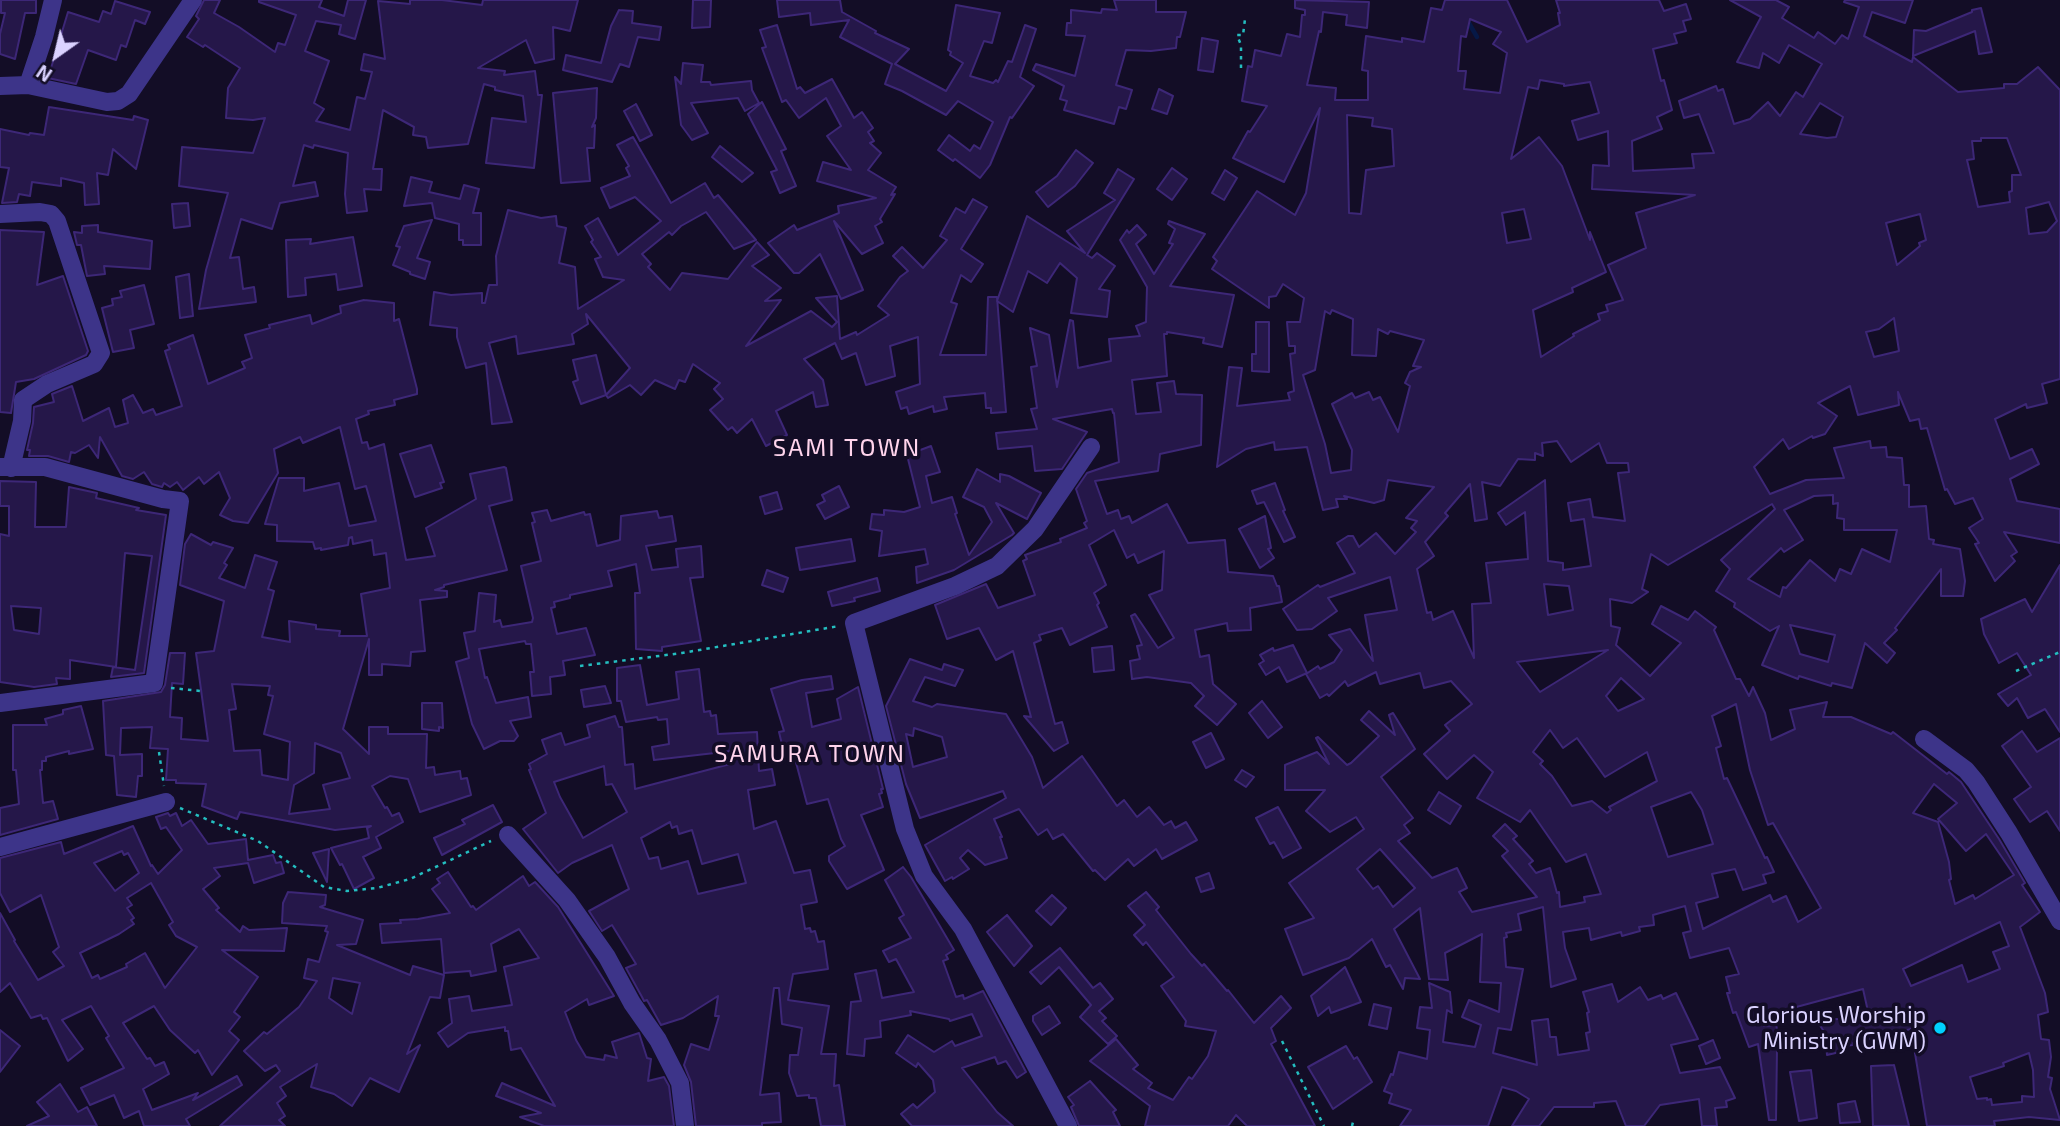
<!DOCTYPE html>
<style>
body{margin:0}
#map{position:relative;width:2060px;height:1126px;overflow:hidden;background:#130d26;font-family:"Exo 2",sans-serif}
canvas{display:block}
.north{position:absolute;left:21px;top:21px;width:70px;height:70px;-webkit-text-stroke:5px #130d26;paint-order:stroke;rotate:214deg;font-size:19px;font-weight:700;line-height:28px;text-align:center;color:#dad2ff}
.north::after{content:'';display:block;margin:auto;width:24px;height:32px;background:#dad2ff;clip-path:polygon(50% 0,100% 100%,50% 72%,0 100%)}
</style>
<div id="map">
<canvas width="2060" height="1126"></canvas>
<div class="north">N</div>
</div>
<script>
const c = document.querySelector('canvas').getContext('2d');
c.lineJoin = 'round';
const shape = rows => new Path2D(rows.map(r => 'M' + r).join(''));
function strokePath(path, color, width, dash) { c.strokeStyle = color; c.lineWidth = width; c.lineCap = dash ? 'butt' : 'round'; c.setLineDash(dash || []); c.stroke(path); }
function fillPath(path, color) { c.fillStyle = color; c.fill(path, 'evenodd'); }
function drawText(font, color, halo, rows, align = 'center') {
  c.font = font + ' "Exo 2",sans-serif'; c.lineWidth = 7; c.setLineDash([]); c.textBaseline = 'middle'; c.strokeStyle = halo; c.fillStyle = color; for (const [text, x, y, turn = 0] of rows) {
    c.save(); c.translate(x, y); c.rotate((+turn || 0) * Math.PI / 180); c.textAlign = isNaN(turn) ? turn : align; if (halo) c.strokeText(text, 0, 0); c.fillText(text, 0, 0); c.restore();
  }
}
strokePath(shape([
 [1466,18,1477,37]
]), '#061846', 4.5);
const building = shape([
 [1,0,36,0,36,13,25,13,15,59,0,54,0,34,5,13,1,13,1,0],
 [204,0,220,0,214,13,239,27,275,52,278,43,285,45,296,15,259,2,259,0,322,0,319,7,344,16,348,0,366,0,355,39,339,34,341,25,316,21,305,51,329,61,314,103,324,109,316,121,350,130,357,97,365,99,372,72,361,70,364,54,385,59,378,1,410,4,410,0,442,0,482,5,483,0,578,0,570,31,553,27,554,59,535,63,526,40,478,68,505,71,504,75,535,71,538,95,542,95,534,168,486,163,492,118,526,122,523,96,495,90,495,87,484,84,468,144,428,148,426,137,413,135,414,127,383,110,373,169,382,169,381,190,364,189,367,211,347,213,345,194,348,153,314,145,313,148,304,145,293,186,315,182,318,196,280,203,272,229,241,219,230,258,239,257,243,289,254,287,256,302,199,309,206,270,228,193,179,186,182,147,253,153,265,118,253,120,226,118,228,88,240,68,205,45,203,47,187,37,199,19,196,16,204,0],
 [693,0,711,0,710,27,692,28,693,0],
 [777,0,840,0,842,12,876,31,875,33,909,49,895,64,946,91,963,63,950,55,951,52,948,50,956,5,1000,13,992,43,984,41,970,76,993,83,996,80,998,82,1008,61,1012,62,1025,25,1036,29,1020,77,1034,86,1012,118,1010,117,990,165,980,178,955,159,953,161,938,150,949,135,970,151,974,145,980,149,993,122,958,101,946,115,902,91,885,84,892,64,840,37,849,20,811,25,810,13,779,17,777,0],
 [1114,0,1156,0,1156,12,1186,12,1180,37,1177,37,1176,48,1151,51,1126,50,1116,85,1132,90,1126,109,1119,107,1114,124,1064,110,1067,101,1060,99,1064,86,1033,70,1036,64,1075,76,1085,36,1066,35,1067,23,1071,23,1071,10,1101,13,1102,9,1117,10,1114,0],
 [1295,0,1369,2,1367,28,1346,25,1347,15,1323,12,1321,32,1319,31,1307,85,1336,88,1335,100,1368,100,1368,71,1362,70,1366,36,1402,42,1402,38,1424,42,1431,8,1442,10,1445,0,1507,0,1527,42,1560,25,1558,13,1560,13,1556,0,1659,0,1664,11,1686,4,1691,19,1683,21,1686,31,1674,34,1677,43,1653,49,1661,81,1664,80,1672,110,1657,117,1662,129,1632,141,1633,171,1694,168,1692,154,1714,153,1699,114,1684,118,1679,101,1716,86,1718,91,1723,89,1734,124,1750,119,1768,102,1780,116,1796,92,1803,97,1820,67,1822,64,1789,45,1779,63,1763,53,1759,68,1737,62,1761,17,1730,0,1776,0,1789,7,1782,18,1814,38,1818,32,1835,44,1842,35,1848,39,1859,7,1844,2,1845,0,1913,0,1905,23,1872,12,1864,36,1912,62,1913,57,1958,92,2004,88,2004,84,2017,84,2038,67,2060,90,2060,379,2042,384,2047,403,2027,408,2026,404,1995,419,2010,459,2032,449,2039,464,2010,479,2017,501,2060,509,2060,543,2004,532,2017,552,2011,556,2015,561,1995,581,1975,544,1979,543,1969,528,1983,519,1973,498,1955,504,1947,489,1945,490,1927,428,1921,429,1919,419,1910,421,1898,392,1899,405,1858,415,1850,386,1818,403,1837,416,1825,434,1813,438,1812,436,1789,449,1783,439,1754,467,1770,494,1806,480,1844,478,1834,448,1870,441,1871,448,1886,447,1887,457,1902,458,1904,485,1909,485,1909,507,1926,506,1929,539,1934,540,1933,544,1960,549,1965,581,1963,596,1941,596,1941,569,1895,628,1897,630,1884,643,1895,653,1887,663,1865,643,1852,688,1832,683,1831,686,1799,676,1798,679,1762,665,1779,626,1770,631,1734,607,1735,603,1716,591,1730,569,1721,560,1775,509,1772,504,1668,565,1651,554,1642,589,1648,592,1632,603,1610,599,1611,626,1620,628,1616,645,1650,676,1681,643,1652,624,1661,606,1688,620,1695,611,1716,627,1714,630,1736,679,1740,679,1749,696,1753,687,1765,713,1771,740,1795,729,1790,710,1827,702,1823,717,1851,717,1891,734,1893,732,1947,774,1949,772,1961,782,1999,839,2025,883,2022,885,2040,912,2020,927,2045,993,2048,1012,2038,1015,2041,1039,2049,1040,2051,1057,2048,1077,2052,1078,2050,1089,2060,1120,2029,1117,1994,1121,1995,1126,1927,1126,1911,1029,1853,1043,1853,1045,1843,1046,1844,1051,1827,1055,1825,1033,1817,1021,1869,1016,1863,989,1763,1016,1764,1026,1776,1025,1782,1048,1777,1048,1776,1120,1769,1120,1758,1044,1749,1047,1736,1012,1733,1013,1727,993,1730,993,1726,977,1739,974,1729,948,1690,958,1683,933,1691,931,1685,906,1653,915,1654,925,1639,927,1640,931,1622,936,1621,932,1591,940,1589,928,1563,932,1565,948,1576,979,1551,987,1543,907,1518,914,1521,930,1506,933,1507,937,1504,938,1506,967,1523,969,1511,1030,1498,1028,1493,1053,1537,1065,1532,1021,1548,1019,1550,1037,1556,1037,1558,1055,1589,1050,1586,1033,1590,1032,1587,1013,1589,1012,1583,992,1612,984,1618,1002,1640,987,1648,1000,1661,995,1663,999,1676,993,1698,1039,1671,1045,1680,1073,1720,1067,1735,1098,1726,1101,1727,1107,1715,1108,1717,1126,1702,1126,1699,1099,1660,1105,1644,1126,1626,1126,1616,1101,1594,1103,1594,1107,1554,1107,1539,1126,1512,1126,1529,1099,1516,1091,1502,1087,1488,1126,1400,1126,1411,1110,1389,1103,1392,1094,1384,1091,1391,1074,1393,1075,1399,1052,1427,1059,1430,1030,1417,1028,1420,1007,1432,1008,1429,983,1450,992,1452,1013,1447,1010,1443,1042,1475,1047,1481,1025,1462,1017,1469,1000,1499,1012,1501,983,1480,982,1482,934,1445,953,1448,980,1429,979,1420,908,1394,929,1420,979,1405,978,1403,989,1390,965,1386,967,1372,939,1349,958,1303,975,1285,929,1314,918,1289,883,1364,829,1356,817,1330,832,1306,811,1325,790,1285,790,1285,765,1317,752,1329,764,1316,738,1318,737,1347,765,1351,763,1379,736,1361,720,1369,711,1395,735,1389,715,1393,713,1415,749,1381,777,1413,818,1404,825,1410,833,1398,841,1432,878,1457,868,1467,888,1459,892,1472,912,1537,897,1502,856,1508,851,1493,836,1505,824,1517,836,1513,839,1533,861,1529,864,1536,873,1550,868,1557,893,1559,892,1560,907,1585,902,1584,897,1601,894,1586,854,1566,862,1530,810,1520,822,1477,798,1493,772,1474,755,1447,779,1424,754,1450,731,1445,725,1472,704,1451,681,1424,688,1420,673,1380,684,1376,672,1348,686,1345,681,1329,696,1327,694,1320,698,1306,674,1318,666,1320,669,1334,662,1342,650,1329,635,1350,629,1373,661,1365,615,1397,610,1390,577,1328,598,1337,611,1312,629,1297,630,1283,609,1318,585,1320,587,1355,573,1337,543,1348,536,1353,536,1359,547,1376,533,1395,554,1416,532,1411,528,1417,521,1406,518,1434,487,1388,480,1384,500,1374,503,1344,496,1347,499,1336,499,1338,507,1323,510,1307,447,1275,450,1274,442,1246,449,1217,467,1229,367,1242,368,1237,406,1290,400,1288,393,1294,391,1290,354,1295,353,1295,346,1289,346,1287,322,1300,322,1304,298,1283,284,1276,296,1269,297,1269,308,1212,269,1217,261,1213,257,1257,191,1295,215,1306,193,1320,108,1284,182,1233,158,1248,131,1250,132,1267,106,1242,101,1248,66,1252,67,1255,50,1281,56,1287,34,1300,37,1302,15,1305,15,1305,10,1295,8,1295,0],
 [1470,19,1501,32,1493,44,1507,53,1500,93,1464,89,1466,71,1458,71,1461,36,1466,37,1470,19],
 [1540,80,1564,84,1564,86,1590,82,1599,113,1572,121,1578,140,1608,131,1609,166,1593,165,1592,189,1695,195,1636,213,1646,248,1608,265,1623,300,1606,305,1608,311,1598,314,1600,320,1573,334,1574,336,1541,357,1533,310,1573,292,1572,288,1606,272,1590,232,1590,240,1562,166,1539,137,1511,159,1528,87,1538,89,1540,80],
 [1820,103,1843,117,1836,137,1827,138,1800,134,1820,103],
 [1347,115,1373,118,1372,126,1392,129,1394,166,1366,170,1361,214,1349,213,1347,115],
 [1981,138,2007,138,2021,175,2012,175,2012,191,2009,192,2010,202,1978,207,1967,160,1974,159,1972,141,1981,141,1981,138],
 [2049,202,2057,221,2047,232,2029,234,2026,208,2049,202],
 [1524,209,1531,239,1507,243,1502,213,1524,209],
 [1920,214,1926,240,1919,243,1920,246,1897,265,1886,223,1920,214],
 [1332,310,1353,319,1352,355,1376,356,1378,329,1388,334,1390,331,1424,340,1413,366,1421,367,1410,372,1405,383,1410,386,1398,432,1380,397,1373,400,1369,392,1355,398,1352,393,1332,404,1352,450,1351,470,1331,473,1325,444,1303,375,1315,370,1325,311,1330,314,1332,310],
 [1894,318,1899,351,1874,357,1866,332,1879,329,1894,318],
 [1557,441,1571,462,1599,443,1607,463,1628,463,1629,472,1618,473,1625,521,1593,517,1590,499,1568,503,1571,521,1584,519,1591,566,1563,570,1563,563,1548,561,1545,480,1498,513,1506,525,1525,512,1528,559,1486,563,1491,603,1472,604,1474,658,1453,611,1433,620,1431,612,1427,613,1417,569,1434,556,1425,542,1448,516,1445,513,1470,484,1475,521,1487,519,1482,482,1500,486,1518,459,1535,460,1535,453,1543,456,1542,443,1557,441],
 [1833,495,1833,504,1838,503,1837,518,1844,519,1844,530,1897,530,1890,562,1862,549,1851,574,1840,569,1835,581,1810,560,1786,588,1783,587,1780,597,1748,579,1781,548,1784,552,1803,540,1784,510,1814,496,1833,495],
 [1544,584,1569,586,1573,610,1548,615,1544,584],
 [1790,625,1835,635,1828,662,1800,654,1790,625],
 [1608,650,1540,692,1517,662,1608,650],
 [1621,678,1644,699,1618,711,1606,696,1621,678],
 [1736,704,1750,770,1768,825,1773,823,1821,908,1798,922,1786,896,1773,902,1770,895,1703,929,1696,903,1718,897,1712,874,1735,869,1743,890,1766,883,1763,875,1774,872,1767,857,1765,858,1727,778,1724,779,1716,748,1721,746,1712,716,1736,704],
 [1550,730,1563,748,1577,738,1605,777,1647,752,1657,781,1609,807,1611,810,1607,813,1592,801,1572,806,1552,776,1540,764,1543,761,1533,752,1550,730],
 [1934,784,1957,803,1938,819,1966,851,1986,834,2014,875,1975,899,1973,895,1955,904,1949,880,1951,879,1949,862,1938,822,1913,813,1934,784],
 [1691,792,1702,810,1713,844,1668,857,1651,807,1691,792],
 [1380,849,1415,888,1393,907,1378,886,1373,889,1357,869,1380,849],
 [2000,922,2009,946,1993,952,2000,969,1968,982,1962,965,1911,986,1903,969,2000,922],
 [2029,1053,2033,1070,2034,1097,2022,1096,2022,1102,1992,1105,1991,1099,1987,1100,1987,1098,1977,1099,1970,1077,2004,1066,2003,1063,2029,1053],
 [115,1,150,12,145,24,135,20,126,47,121,45,116,60,88,50,76,84,48,78,68,12,99,22,103,11,111,14,115,1],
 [1981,8,1992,52,1979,54,1975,31,1913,56,1914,30,1926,31,1972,12,1972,10,1981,8],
 [619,10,633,11,632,23,661,27,659,40,638,37,629,67,620,64,612,82,563,70,566,55,601,63,611,26,619,10],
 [777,25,797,89,800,87,805,93,832,79,854,118,862,112,873,128,868,132,874,141,870,143,881,153,868,170,896,187,891,195,895,194,880,219,882,222,875,226,883,243,862,254,834,221,863,290,841,299,820,254,799,273,794,273,768,243,794,225,797,230,839,213,838,206,876,198,817,181,823,162,851,170,827,136,841,126,826,98,799,118,786,100,782,102,762,48,766,47,760,30,777,25],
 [1202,38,1218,41,1213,72,1198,70,1202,38],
 [683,63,703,65,701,82,710,82,711,85,751,81,752,90,759,103,745,111,738,98,691,103,708,133,692,140,681,125,675,77,681,84,683,63],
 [597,88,596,118,592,127,595,125,594,148,587,148,590,181,561,183,553,93,597,88],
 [1159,89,1173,96,1167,114,1152,109,1159,89],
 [762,102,786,149,781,151,796,186,780,193,771,172,777,170,748,114,762,102],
 [636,104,652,135,640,141,624,111,636,104],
 [49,107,133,120,134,116,148,120,136,169,113,149,108,175,97,173,99,204,85,205,84,183,61,178,61,186,32,182,30,196,19,194,17,202,2,203,9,168,0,167,0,129,29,135,30,133,44,135,49,107],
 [633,137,671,203,705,183,714,198,718,195,756,240,734,249,706,212,681,226,672,235,669,232,642,254,651,264,648,267,670,290,682,273,728,279,757,242,769,255,752,266,781,288,765,301,781,300,746,346,811,311,832,327,837,322,816,298,837,296,840,339,856,332,857,335,889,315,878,306,900,277,908,271,893,256,902,247,923,268,947,240,940,236,956,208,965,213,973,199,987,207,961,249,983,264,971,282,961,275,951,302,957,304,940,355,986,355,988,297,997,297,1006,412,991,413,991,408,986,408,985,393,944,397,947,409,934,412,933,406,909,414,907,407,901,409,896,392,920,384,918,337,890,346,895,376,866,385,856,353,842,359,835,343,804,359,823,380,828,405,816,407,813,392,776,411,787,435,766,446,752,419,737,433,732,427,728,430,710,410,723,399,714,389,720,383,693,364,685,382,679,380,675,389,655,380,641,395,630,385,608,398,606,395,581,404,573,382,578,380,573,360,596,355,606,395,630,368,586,314,588,324,572,334,574,344,518,354,516,336,489,343,512,422,492,424,486,363,466,368,457,337,457,328,430,325,434,292,451,295,482,293,482,303,485,303,489,285,497,285,496,256,508,210,541,218,556,216,557,226,566,228,559,263,575,267,578,309,624,280,603,277,595,259,601,257,591,242,593,240,585,226,598,218,618,255,661,221,635,197,610,208,601,188,630,176,626,168,629,166,617,145,633,137],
 [720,146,725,150,753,173,742,182,712,157,720,146],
 [1076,150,1093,163,1075,186,1048,207,1036,192,1057,176,1076,150],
 [1172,168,1187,179,1172,200,1157,189,1172,168],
 [1118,169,1134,179,1087,255,1092,258,1097,253,1115,266,1099,289,1110,291,1107,317,1071,313,1077,278,1060,263,1047,283,1028,271,1013,312,997,301,1027,216,1085,253,1067,231,1115,200,1104,193,1118,169],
 [1225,170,1237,178,1224,200,1212,193,1225,170],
 [411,177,432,182,429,192,460,199,464,185,479,189,473,213,481,213,481,245,463,245,463,240,459,240,459,224,435,218,432,203,404,206,411,177],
 [188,203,190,226,174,228,172,204,188,203],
 [432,220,417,258,430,262,425,279,410,274,410,272,393,265,400,247,396,246,404,226,432,220],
 [1169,221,1205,234,1170,286,1234,295,1222,347,1203,343,1204,338,1167,332,1167,334,1164,334,1167,376,1132,380,1136,414,1161,412,1157,383,1174,381,1176,394,1202,395,1201,445,1160,454,1158,471,1095,481,1107,514,1118,510,1121,519,1129,516,1132,523,1167,504,1188,543,1225,540,1228,572,1273,576,1277,586,1279,586,1282,602,1250,608,1251,630,1228,631,1227,623,1195,630,1200,657,1209,655,1213,684,1236,704,1217,725,1195,706,1204,696,1191,683,1147,677,1132,679,1130,661,1140,659,1137,646,1142,645,1131,616,1135,614,1158,648,1174,638,1149,595,1162,590,1164,551,1138,563,1134,554,1127,558,1114,530,1089,545,1106,585,1094,593,1099,603,1097,605,1107,627,1070,645,1062,628,1039,635,1041,640,1034,643,1055,724,1062,722,1068,743,1054,751,1024,716,1031,717,1013,651,996,660,979,628,947,639,935,605,986,584,998,608,1035,595,1023,561,1027,559,1025,555,1061,542,1060,539,1087,528,1084,523,1087,521,1076,489,1087,473,1119,462,1114,413,1113,413,1112,409,1053,419,1087,432,1062,469,1035,471,1032,446,998,449,996,433,1037,429,1031,409,1037,408,1031,367,1037,366,1030,328,1049,335,1057,387,1070,320,1073,321,1078,368,1111,361,1109,339,1140,336,1136,326,1146,322,1147,287,1120,240,1127,230,1129,233,1137,225,1146,235,1136,244,1154,274,1173,244,1169,243,1175,229,1168,224,1169,221],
 [98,225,98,232,152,241,150,269,104,266,105,274,87,276,81,245,77,245,74,232,82,233,82,226,98,225],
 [0,230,44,232,37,285,63,276,88,351,86,355,34,379,16,382,11,413,0,412,0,230],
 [353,237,362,286,338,290,336,274,305,278,306,295,288,297,286,240,311,239,310,244,353,237],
 [189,274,193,316,180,318,176,277,189,274],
 [144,285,154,324,130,330,134,348,113,352,102,308,113,305,112,299,122,297,120,291,144,285],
 [364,300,394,303,394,321,399,319,417,389,417,394,394,400,395,405,368,411,369,414,356,419,362,443,367,442,369,449,384,444,406,560,435,556,426,528,476,499,470,474,504,467,506,468,512,500,489,506,507,570,444,585,444,587,435,590,447,591,447,597,420,600,425,651,411,652,410,666,382,664,382,675,369,675,369,639,343,729,369,754,369,727,388,727,388,734,427,734,426,768,434,767,435,775,460,771,461,779,467,778,471,795,420,812,408,779,390,776,372,786,385,808,387,807,392,816,399,813,403,822,376,837,381,848,363,857,374,878,354,889,342,864,340,865,331,848,369,838,367,828,371,826,335,830,240,812,237,819,202,806,206,784,176,783,176,780,166,780,168,749,150,748,152,727,121,728,120,755,142,754,142,776,138,776,136,797,117,795,114,756,106,755,103,701,161,692,165,685,170,653,185,653,183,684,172,683,170,717,182,718,181,739,208,741,196,653,214,651,224,601,180,585,185,544,191,534,211,545,213,542,233,548,224,563,227,565,219,578,245,588,255,555,277,562,268,589,274,591,262,637,290,642,289,621,316,625,316,629,340,631,339,636,367,636,361,594,390,588,386,553,374,555,372,540,353,544,352,537,349,538,348,545,321,550,321,548,315,549,313,542,277,541,277,525,265,524,279,478,304,478,304,491,339,483,349,526,376,521,366,486,355,489,340,427,303,443,300,437,274,449,278,473,248,523,233,521,220,515,230,498,219,472,204,484,199,477,183,490,177,482,170,487,164,483,162,487,152,484,144,472,133,479,122,476,100,437,98,458,89,445,75,453,71,452,69,462,48,456,29,456,30,450,27,450,33,423,34,407,54,402,52,394,72,386,83,421,109,408,115,427,128,423,123,400,133,395,143,413,153,409,156,415,182,406,165,351,170,349,168,345,193,335,208,384,245,368,242,362,252,358,245,335,270,328,269,325,310,315,312,324,341,313,340,306,364,300],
 [232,684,270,686,268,695,273,696,264,734,290,742,288,780,262,775,260,750,234,751,229,710,236,709,232,684],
 [315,743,341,753,350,778,323,785,330,809,289,814,294,785,314,773,315,743],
 [1256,322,1269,322,1269,372,1252,371,1252,354,1256,354,1256,322],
 [431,445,444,482,440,483,442,488,415,497,400,454,431,445],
 [931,446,940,472,926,476,932,503,952,497,957,513,955,514,969,555,992,522,984,507,963,497,977,469,1000,482,1000,474,1009,476,1041,493,1027,519,996,503,1014,533,1012,535,954,570,917,583,916,567,928,564,925,549,879,556,882,531,870,529,872,514,884,515,884,510,904,512,920,507,907,455,931,446],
 [0,481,36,482,35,527,66,527,69,487,97,493,96,498,139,508,136,510,166,515,144,673,111,677,113,667,135,670,152,556,125,553,116,667,70,660,70,679,56,678,57,684,34,687,0,682,0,534,9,536,9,506,0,506,0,481],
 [11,606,41,608,39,634,14,630,11,606],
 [1275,483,1285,510,1283,511,1295,537,1284,542,1264,502,1257,504,1252,491,1275,483],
 [839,486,849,507,825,519,817,505,825,501,822,495,839,486],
 [777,492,782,509,765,514,760,497,777,492],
 [547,510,551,521,584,512,585,515,590,514,597,546,620,540,621,516,657,511,659,518,672,516,676,541,646,546,652,570,678,567,676,549,701,546,703,577,690,578,701,641,662,647,662,651,636,649,635,593,640,593,636,564,608,571,612,586,570,595,570,598,554,602,555,607,551,608,557,634,586,628,595,655,563,661,565,675,550,677,551,694,532,696,530,672,534,672,531,644,526,644,525,641,479,649,485,678,487,677,496,703,528,697,531,717,510,721,518,736,514,741,500,741,484,749,472,724,456,662,469,658,464,633,475,631,479,593,496,595,494,622,500,620,502,627,532,622,533,618,521,566,541,561,532,523,535,522,532,513,547,510],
 [1265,516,1271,548,1268,549,1274,558,1260,568,1239,529,1265,516],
 [851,539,855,561,800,570,796,548,851,539],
 [2060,565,2060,732,2045,709,2028,718,2017,698,2008,706,1998,694,2031,675,2017,653,1999,663,1984,634,1981,619,2025,599,2032,612,2060,565],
 [767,570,788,578,783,592,762,585,767,570],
 [877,578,880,591,854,598,855,601,832,606,828,592,877,578],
 [1293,645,1307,673,1287,682,1279,667,1266,675,1259,664,1264,661,1260,655,1273,648,1274,651,1293,645],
 [1112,646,1114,670,1094,672,1092,648,1112,646],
 [910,659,942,670,944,664,963,670,955,686,925,677,913,701,932,707,937,704,1006,714,1032,757,1043,788,1082,756,1117,806,1124,800,1137,817,1149,807,1164,825,1171,821,1175,828,1186,822,1197,840,1162,859,1156,849,1134,866,1128,859,1105,880,1095,870,1093,871,1063,834,1053,839,1047,829,1038,835,1019,809,994,819,1002,837,1000,837,1007,858,985,865,968,850,960,858,969,869,953,879,952,877,945,881,925,845,1006,798,1003,791,920,818,906,784,886,706,910,659],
 [914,728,942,737,947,757,913,767,906,734,913,736,914,728],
 [640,665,647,705,679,699,676,672,699,669,704,712,710,711,711,716,716,715,718,734,757,732,759,771,772,769,775,785,748,790,754,829,776,821,794,873,810,870,817,902,801,905,805,929,810,928,811,932,815,931,818,942,824,941,828,969,793,974,788,1000,829,1006,821,1054,836,1054,834,1086,839,1085,845,1126,821,1126,816,1098,809,1098,809,1095,797,1096,789,1073,790,1055,798,1055,802,1028,782,1024,779,988,774,988,760,1095,779,1093,781,1122,762,1123,762,1126,696,1126,691,1082,684,1065,691,1044,709,1050,719,1016,715,1016,718,996,683,1018,661,1025,647,1000,644,1001,642,997,626,968,636,964,612,925,602,931,589,911,629,889,612,845,572,863,558,873,523,829,546,813,529,770,531,769,529,764,547,754,542,740,561,733,565,745,590,737,587,725,615,716,619,727,622,727,625,765,633,764,635,789,734,763,732,751,654,760,652,747,669,744,667,719,658,720,657,717,626,722,621,701,617,701,617,668,640,665],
 [604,766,606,785,612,784,627,812,583,838,560,797,554,782,604,766],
 [670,822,672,828,677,826,679,834,692,830,702,864,738,854,746,883,698,894,688,861,661,869,658,857,649,859,641,838,670,822],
 [831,676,833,689,806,693,812,727,841,719,837,699,858,687,883,789,881,789,882,793,879,794,883,807,861,815,884,870,847,889,829,861,829,856,845,846,841,839,828,799,807,804,794,755,785,757,779,732,784,731,771,689,802,680,831,676],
 [605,686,611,703,584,707,581,690,605,686],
 [1262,701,1282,727,1268,738,1249,713,1262,701],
 [422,703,442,703,443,728,439,727,439,731,422,729,422,703],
 [81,706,93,749,69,754,69,751,46,757,46,761,42,761,42,770,40,770,43,803,53,801,58,819,0,835,0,808,19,804,16,770,13,770,13,725,47,725,45,719,63,714,63,710,81,706],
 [2022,731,2037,752,2060,738,2060,831,2047,811,2030,822,2014,799,2031,787,2002,746,2022,731],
 [1211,733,1224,759,1206,768,1193,742,1211,733],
 [1242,770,1254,777,1246,787,1235,780,1242,770],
 [1439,792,1461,806,1450,824,1428,810,1439,792],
 [493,805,502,822,442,855,434,838,465,824,462,820,493,805],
 [1278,807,1301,848,1283,858,1274,842,1270,844,1256,818,1278,807],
 [168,813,170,816,176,813,182,826,191,820,208,844,246,839,248,860,273,855,276,863,281,862,284,873,254,883,248,863,214,868,220,876,203,889,219,908,216,910,240,932,243,926,249,930,287,928,284,951,222,950,258,977,234,1012,240,1017,229,1031,239,1040,212,1075,198,1050,195,1053,170,1030,154,1006,123,1023,147,1059,150,1058,155,1066,164,1062,169,1074,143,1089,152,1110,198,1093,193,1100,237,1076,242,1085,186,1119,190,1126,144,1126,139,1111,124,1118,114,1095,90,1105,81,1088,124,1068,106,1038,109,1036,91,1006,62,1020,83,1049,68,1061,47,1018,43,1019,41,1015,31,1018,10,983,0,992,0,913,15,940,14,941,38,980,64,966,53,952,59,947,41,895,10,912,0,893,0,858,61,842,64,854,133,826,151,866,152,865,158,874,182,850,166,827,161,829,156,817,168,813],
 [122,851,124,855,128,853,139,873,115,891,94,863,122,851],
 [151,883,173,922,169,925,176,936,197,947,165,988,145,953,126,964,127,967,100,979,98,975,92,978,80,953,119,934,134,924,131,920,134,918,127,908,132,905,127,898,151,883],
 [329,849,327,882,313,853,329,849],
 [903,867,911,877,954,950,946,955,948,959,943,961,956,997,963,995,964,999,983,991,1026,1072,1017,1078,1006,1061,998,1064,995,1057,962,1068,997,1112,1013,1126,912,1126,901,1114,913,1104,917,1108,935,1092,933,1080,918,1063,916,1067,896,1053,908,1035,934,1052,952,1041,955,1046,982,1036,972,1014,950,1021,949,1019,910,1011,911,1015,880,1021,881,1037,865,1039,864,1056,847,1054,851,1002,861,1001,855,974,876,970,882,998,914,992,896,959,889,962,883,951,911,938,899,918,904,915,885,880,903,867],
 [448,872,471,907,473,906,476,910,523,876,529,886,535,882,558,907,614,996,589,1005,587,999,565,1012,576,1040,586,1057,604,1060,605,1055,617,1058,612,1042,639,1033,647,1058,651,1059,648,1081,664,1077,669,1086,674,1126,544,1126,520,1117,541,1113,496,1096,502,1083,555,1106,521,1048,511,1050,508,1031,505,1031,505,1027,468,1033,448,1047,438,1033,452,1023,449,999,469,996,472,1011,512,1005,504,967,539,958,519,929,491,944,496,971,471,976,470,971,444,973,441,939,382,943,380,924,401,923,400,920,418,919,450,913,432,889,440,883,437,879,448,872],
 [1209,873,1214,888,1201,892,1196,878,1209,873],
 [288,892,326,895,325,905,320,907,363,920,356,944,337,945,410,975,413,966,444,975,440,998,430,997,407,1054,420,1045,399,1092,370,1078,352,1106,334,1094,311,1087,317,1064,280,1087,286,1096,277,1103,285,1116,279,1120,285,1126,220,1126,280,1071,276,1065,265,1071,244,1051,264,1032,267,1034,299,1007,317,981,304,978,308,959,319,962,328,932,325,931,327,926,282,923,283,903,288,892],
 [333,978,360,983,352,1014,329,998,333,978],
 [1146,892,1159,907,1156,910,1191,954,1202,966,1204,964,1227,991,1228,990,1254,1023,1281,996,1291,1008,1271,1028,1276,1041,1271,1044,1315,1126,1247,1126,1236,1115,1228,1126,1145,1126,1150,1106,1090,1061,1116,1039,1138,1065,1133,1069,1152,1083,1148,1088,1173,1100,1189,1077,1192,1079,1208,1056,1216,1031,1185,1026,1186,1021,1161,986,1174,977,1146,942,1143,945,1134,935,1145,925,1128,906,1146,892],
 [1052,895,1066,908,1051,925,1036,911,1052,895],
 [1007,915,1032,946,1014,966,987,932,1007,915],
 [1060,948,1093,988,1100,983,1113,999,1099,1011,1106,1018,1102,1021,1117,1036,1108,1044,1080,1017,1091,1005,1059,967,1041,984,1030,972,1060,948],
 [1345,967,1361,1002,1331,1013,1329,1007,1318,1016,1311,996,1345,967],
 [1374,1004,1391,1008,1387,1029,1369,1025,1374,1004],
 [1049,1006,1060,1023,1042,1035,1033,1021,1033,1016,1049,1006],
 [0,1030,20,1046,0,1072,0,1030],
 [1713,1040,1720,1058,1706,1064,1699,1046,1713,1040],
 [1346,1046,1354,1059,1357,1057,1372,1082,1333,1109,1308,1067,1346,1046],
 [1894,1065,1909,1126,1873,1126,1871,1066,1894,1065],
 [1811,1070,1817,1118,1799,1121,1790,1072,1811,1070],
 [1090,1081,1116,1110,1113,1112,1120,1126,1079,1126,1071,1107,1074,1105,1068,1097,1090,1081],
 [60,1084,78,1112,87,1107,97,1126,27,1126,49,1116,37,1102,60,1084],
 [1855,1101,1860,1122,1840,1123,1838,1104,1855,1101]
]);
fillPath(building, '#251749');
strokePath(building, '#3d2777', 2);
strokePath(shape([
 [1241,68,1241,45,1237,35,1243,35,1245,19],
 [580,666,682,653,839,626],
 [2016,671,2060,652],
 [171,688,201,691],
 [159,752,164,786],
 [180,808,258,841,324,887,347,891,377,888,410,879,491,841],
 [1282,1041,1324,1126],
 [1352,1126,1353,1122]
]), '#24bec0', 2.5, [3.5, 5]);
strokePath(shape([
 [28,85,44,37,53,0],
 [0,86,28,85,107,102,118,101,129,94,193,0],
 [0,214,40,212,51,214,57,221,101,353,94,364,47,384,23,400,22,421,11,468],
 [0,467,45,467,163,499,180,501,154,683,0,703],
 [1924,739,1966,770,1976,782,2009,833,2060,921],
 [508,835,567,900,607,957,632,1003,658,1040,680,1083,685,1126],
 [0,847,166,802],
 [1068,1126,963,929,924,876,905,829,854,623,955,586,997,566,1035,529,1091,447]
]), '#3d3489', 18);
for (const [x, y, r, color] of [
 [1940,1028,7,"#00d1fd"]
]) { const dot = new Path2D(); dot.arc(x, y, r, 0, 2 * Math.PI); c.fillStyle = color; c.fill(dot); strokePath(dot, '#130d26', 2.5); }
drawText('23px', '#dad2ff', '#130d26', [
 ["Glorious Worship",1926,1015],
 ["Ministry (GWM)",1926,1041]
], 'right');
c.letterSpacing = '2px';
drawText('24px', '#ffd4ec', '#130d26', [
 ["SAMI TOWN",847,448],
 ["SAMURA TOWN",810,754]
]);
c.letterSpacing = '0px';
</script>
